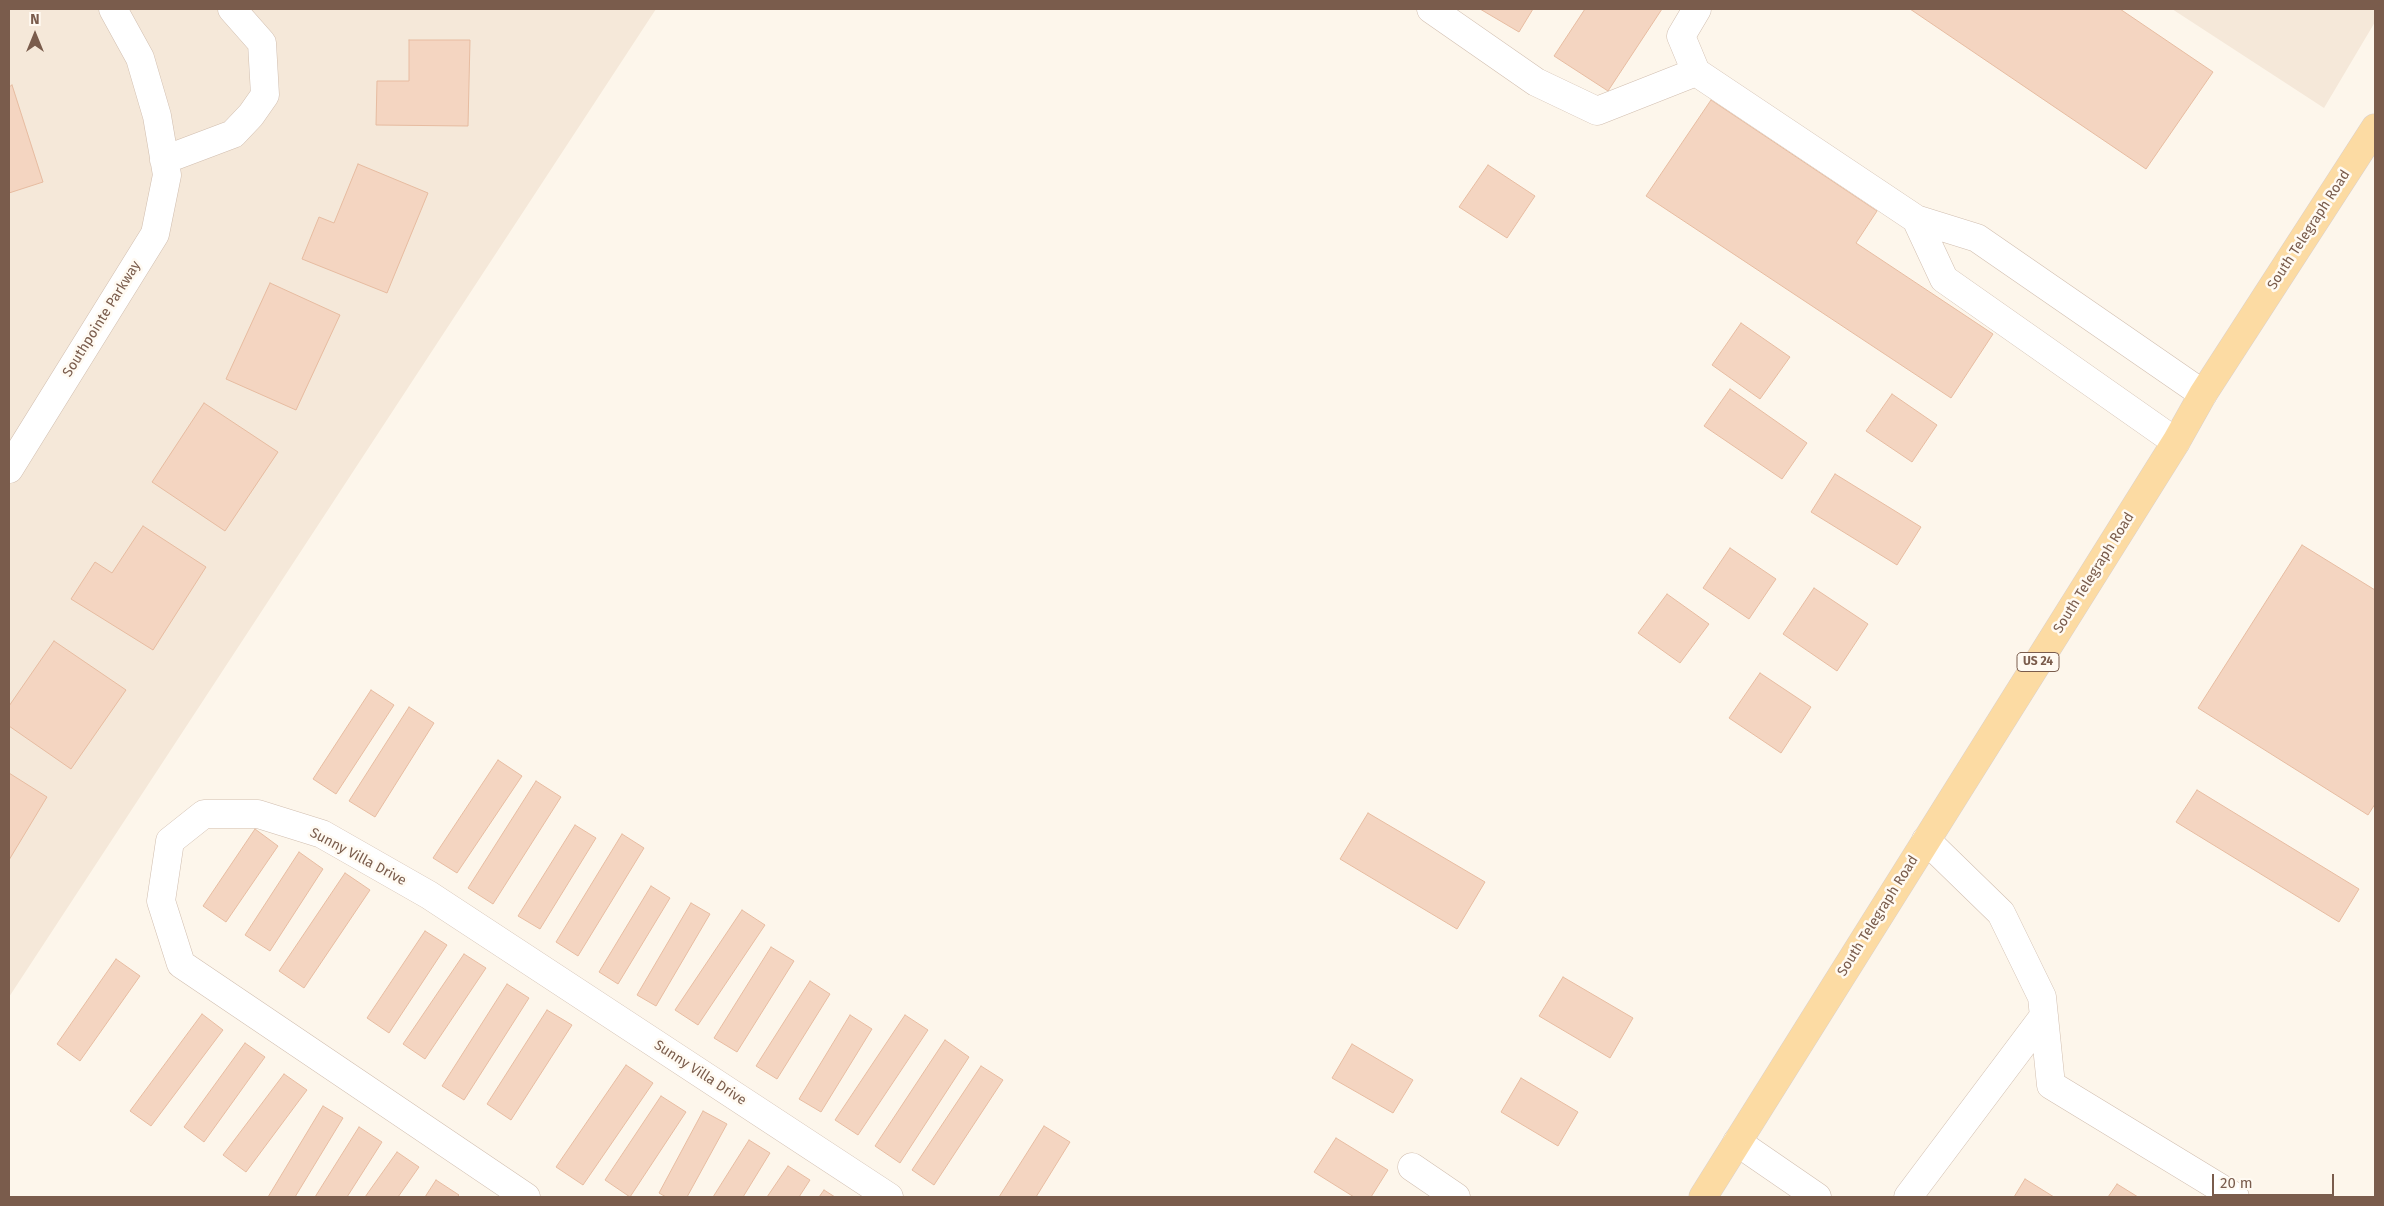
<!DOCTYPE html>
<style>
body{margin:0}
#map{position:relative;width:2384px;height:1206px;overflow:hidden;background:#fdf6eb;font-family:"Fira Sans",sans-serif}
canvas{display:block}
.frame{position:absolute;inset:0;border:10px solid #7a5c4c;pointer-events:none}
.north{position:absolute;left:10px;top:10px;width:50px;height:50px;-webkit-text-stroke:4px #fffaf2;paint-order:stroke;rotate:0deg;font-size:14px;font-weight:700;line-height:20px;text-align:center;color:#7a5c4c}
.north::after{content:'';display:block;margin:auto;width:18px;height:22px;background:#7a5c4c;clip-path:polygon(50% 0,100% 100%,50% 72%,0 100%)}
.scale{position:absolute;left:2212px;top:1174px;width:122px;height:22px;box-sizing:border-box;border:2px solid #7a5c4c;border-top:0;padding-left:6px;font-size:15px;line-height:18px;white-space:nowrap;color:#7a5c4c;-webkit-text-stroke:4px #fffaf2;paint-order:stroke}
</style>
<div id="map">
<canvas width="2384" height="1206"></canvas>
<div class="frame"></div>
<div class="north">N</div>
<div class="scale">20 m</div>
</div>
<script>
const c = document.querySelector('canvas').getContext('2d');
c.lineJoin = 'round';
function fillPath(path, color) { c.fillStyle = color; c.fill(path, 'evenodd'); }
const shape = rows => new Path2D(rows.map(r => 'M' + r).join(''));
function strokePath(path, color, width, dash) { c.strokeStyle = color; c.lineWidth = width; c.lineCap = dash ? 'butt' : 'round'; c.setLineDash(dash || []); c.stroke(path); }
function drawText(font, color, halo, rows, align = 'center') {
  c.font = font + ' "Fira Sans",sans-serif'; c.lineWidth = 5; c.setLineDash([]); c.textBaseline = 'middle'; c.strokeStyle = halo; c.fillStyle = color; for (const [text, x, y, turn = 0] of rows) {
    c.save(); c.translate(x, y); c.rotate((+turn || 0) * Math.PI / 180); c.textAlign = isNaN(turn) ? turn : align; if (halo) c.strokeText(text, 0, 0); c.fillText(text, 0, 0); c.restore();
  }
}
fillPath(shape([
 [9,9,656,9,9,997],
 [2172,9,2375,9,2375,22,2324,108]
]), '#f5e8d9');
const building = shape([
 [1480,9,1533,9,1519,32,1480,9],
 [1585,9,1662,9,1608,91,1554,56,1585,9],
 [1910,9,2120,9,2213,72,2146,169,1910,9],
 [409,40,470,40,468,126,376,125,377,81,409,81,409,40],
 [12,85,43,182,9,193,9,87,12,85],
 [1711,100,1877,211,1856,243,1993,334,1951,398,1646,196,1711,100],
 [358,164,428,193,387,293,302,259,319,217,334,223,358,164],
 [1488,165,1535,196,1507,238,1459,207,1488,165],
 [270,283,340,315,296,410,226,379,270,283],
 [1741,323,1790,357,1760,399,1712,365,1741,323],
 [1730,389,1807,443,1782,479,1704,426,1730,389],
 [1892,394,1937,425,1912,462,1866,431,1892,394],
 [204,403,278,452,225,531,152,482,204,403],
 [1835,474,1921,527,1897,565,1811,512,1835,474],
 [143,526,206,567,153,650,71,599,95,562,112,573,143,526],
 [2302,545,2375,590,2375,804,2368,815,2198,708,2302,545],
 [1730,548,1776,579,1749,619,1703,588,1730,548],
 [1814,588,1868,624,1837,671,1783,634,1814,588],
 [1667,594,1709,624,1680,663,1638,633,1667,594],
 [54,641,126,690,71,769,9,726,9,706,54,641],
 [1760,673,1811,707,1781,753,1729,718,1760,673],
 [371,690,394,705,336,794,313,779,371,690],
 [409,707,434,723,375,817,349,801,409,707],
 [498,760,522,776,457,873,433,858,498,760],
 [9,773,47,797,9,860,9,773],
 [536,781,561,797,493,904,468,888,536,781],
 [2197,790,2359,889,2339,922,2176,822,2197,790],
 [1368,813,1485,882,1457,929,1340,859,1368,813],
 [575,825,596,838,540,929,518,916,575,825],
 [255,829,278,846,226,922,203,906,255,829],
 [622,834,644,848,578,956,556,942,622,834],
 [299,852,323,869,270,951,245,935,299,852],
 [345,873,370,890,304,988,279,971,345,873],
 [651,886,670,898,618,984,599,972,651,886],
 [691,903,710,914,656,1006,637,995,691,903],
 [742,910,765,925,698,1025,675,1010,742,910],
 [425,931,447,945,389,1033,367,1018,425,931],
 [771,947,794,961,737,1052,714,1038,771,947],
 [464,954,486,968,425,1059,403,1044,464,954],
 [116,959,140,976,80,1061,57,1044,116,959],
 [1563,977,1633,1018,1610,1058,1539,1016,1563,977],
 [810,981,830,994,777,1079,756,1066,810,981],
 [507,984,529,998,464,1100,442,1086,507,984],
 [547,1010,572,1025,511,1120,487,1104,547,1010],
 [202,1014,223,1030,151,1126,130,1111,202,1014],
 [850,1015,872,1029,821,1112,799,1099,850,1015],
 [905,1015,928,1030,858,1135,835,1120,905,1015],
 [945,1040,969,1057,900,1163,875,1146,945,1040],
 [245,1043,265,1057,204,1142,184,1127,245,1043],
 [1352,1044,1413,1080,1393,1113,1332,1078,1352,1044],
 [626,1065,653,1083,583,1185,556,1167,626,1065],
 [981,1066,1003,1080,934,1185,912,1170,981,1066],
 [284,1074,307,1090,246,1172,223,1155,284,1074],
 [1521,1078,1578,1112,1558,1146,1501,1112,1521,1078],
 [661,1096,686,1112,630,1197,605,1180,661,1096],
 [323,1106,343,1118,295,1197,268,1197,323,1106],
 [703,1111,727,1124,687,1197,666,1197,659,1193,703,1111],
 [1044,1126,1070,1142,1036,1197,999,1197,1044,1126],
 [359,1127,382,1142,347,1197,315,1197,359,1127],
 [1336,1138,1388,1170,1371,1197,1354,1197,1314,1172,1336,1138],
 [749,1140,770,1153,743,1197,713,1197,749,1140],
 [397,1152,419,1167,398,1197,365,1197,397,1152],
 [788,1166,810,1180,799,1197,767,1197,788,1166],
 [2025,1179,2054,1197,2014,1197,2025,1179],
 [436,1180,459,1195,457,1197,425,1197,436,1180],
 [2117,1184,2138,1197,2108,1197,2117,1184],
 [824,1190,835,1197,819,1197,824,1190]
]);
fillPath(building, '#f4d5c1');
strokePath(building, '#e7bca1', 1);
const minor = shape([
 [1431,9,1536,82,1597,111,1696,72],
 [1697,9,1681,36,1696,72,1916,219,1977,238,2203,394],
 [164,160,233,134,251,115,265,95,262,43,232,9],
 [1916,219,1944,279,2176,442],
 [9,469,155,234,167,175,157,116,140,58,113,9],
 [1926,840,2001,913,2042,997,2051,1085,2235,1197],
 [1737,1142,1817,1197],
 [1412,1167,1456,1197],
 [526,1197,181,964,161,901,170,841,204,814,258,814,322,834,429,895,889,1197],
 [1908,1197,2044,1016]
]);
const major = shape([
 [1703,1197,2176,442,2203,394,2375,128]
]);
strokePath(minor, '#d1beaf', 29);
strokePath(major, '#dad1cd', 29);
strokePath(minor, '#fff', 28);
strokePath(major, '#fcdba3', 28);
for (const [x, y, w] of [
 [2038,662,42]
]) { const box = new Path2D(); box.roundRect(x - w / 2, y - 9.5, w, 19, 4); c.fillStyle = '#fffaf2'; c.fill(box); strokePath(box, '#7a5c4c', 1); }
drawText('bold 12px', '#7a5c4c', null, [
 ["US 24",2038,662]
]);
drawText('14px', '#7a5c4c', '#fffaf2', [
 ["South Telegraph Road",2309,230,-57],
 ["Southpointe Parkway",102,319,-58],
 ["South Telegraph Road",2094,573,-58],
 ["Sunny Villa Drive",358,857,28],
 ["South Telegraph Road",1878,916,-58],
 ["Sunny Villa Drive",700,1073,33]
]);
</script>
